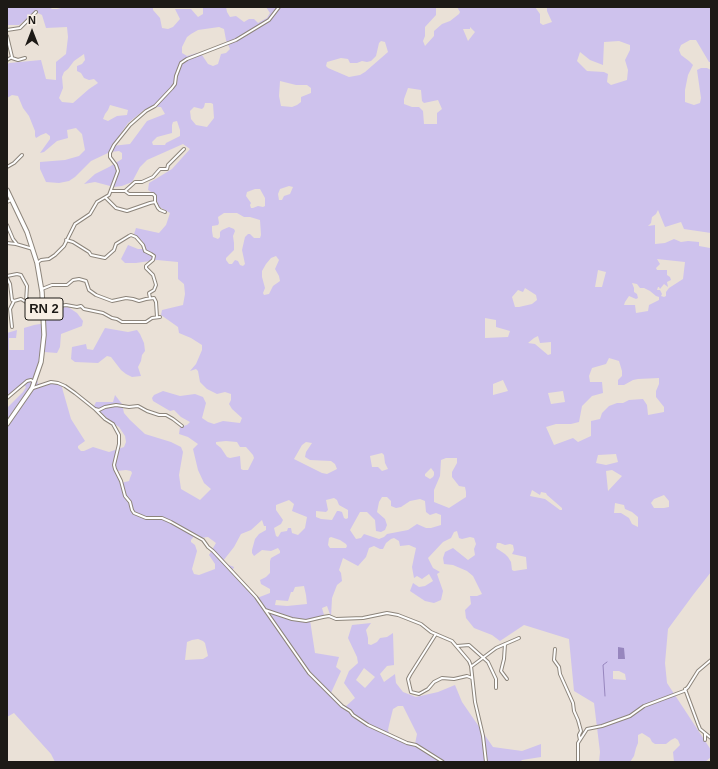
<!DOCTYPE html>
<style>
body{margin:0}
#map{position:relative;width:718px;height:769px;overflow:hidden;background:#eae1d7;font-family:Helvetica,sans-serif}
canvas{display:block}
.frame{position:absolute;inset:0;border:8px solid #1d1a16;pointer-events:none}
.north{position:absolute;left:12px;top:12px;width:40px;height:40px;-webkit-text-stroke:3px #f8efe4;paint-order:stroke;rotate:0deg;font-size:11px;font-weight:700;line-height:16px;text-align:center;color:#1d1a16}
.north::after{content:'';display:block;margin:auto;width:14px;height:18px;background:#1d1a16;clip-path:polygon(50% 0,100% 100%,50% 72%,0 100%)}
</style>
<div id="map">
<canvas width="718" height="769"></canvas>
<div class="frame"></div>
<div class="north">N</div>
</div>
<script>
const c = document.querySelector('canvas').getContext('2d');
c.lineJoin = 'round';
function fillPath(path, color) { c.fillStyle = color; c.fill(path, 'evenodd'); }
const shape = rows => new Path2D(rows.map(r => 'M' + r).join(''));
function strokePath(path, color, width, dash) { c.strokeStyle = color; c.lineWidth = width; c.lineCap = dash ? 'butt' : 'round'; c.setLineDash(dash || []); c.stroke(path); }
function drawText(font, color, halo, rows, align = 'center') {
  c.font = font + ' Helvetica,sans-serif'; c.lineWidth = 3; c.setLineDash([]); c.textBaseline = 'middle'; c.strokeStyle = halo; c.fillStyle = color; for (const [text, x, y, turn = 0] of rows) {
    c.save(); c.translate(x, y); c.rotate((+turn || 0) * Math.PI / 180); c.textAlign = isNaN(turn) ? turn : align; if (halo) c.strokeText(text, 0, 0); c.fillText(text, 0, 0); c.restore();
  }
}
fillPath(shape([
 [7,7,49,7,52,9,57,9,65,7,153,7,153,10,160,18,162,28,168,29,173,27,180,19,175,9,191,9,198,17,203,14,203,7,226,7,227,12,230,17,236,16,244,22,249,19,254,19,258,23,267,18,270,13,266,7,436,7,436,15,425,27,425,36,423,41,425,46,434,36,434,31,442,24,450,21,459,14,460,12,457,7,535,7,540,14,540,23,543,25,552,22,547,11,547,7,711,7,711,62,709,62,696,40,690,40,681,45,679,50,681,55,689,61,693,65,688,75,685,90,685,102,694,105,700,103,701,98,697,70,701,68,707,68,711,70,711,233,684,229,681,222,665,227,658,210,656,214,652,217,651,223,648,226,655,225,655,244,665,243,674,239,681,242,688,241,699,242,699,246,710,248,711,247,711,572,693,595,668,629,665,663,667,683,711,750,711,757,705,762,674,762,673,752,680,745,678,740,675,738,671,740,666,744,655,744,652,742,650,738,642,733,638,735,638,743,636,748,634,756,630,762,599,762,600,752,594,703,574,691,569,639,524,625,500,641,492,635,474,628,466,618,465,610,471,604,470,596,477,596,482,594,473,576,467,571,453,565,444,564,443,558,445,552,453,548,468,560,475,555,474,549,476,544,474,538,470,537,462,539,459,538,457,531,454,532,451,538,443,542,428,558,433,568,440,572,437,574,443,591,441,600,434,603,425,601,410,591,413,583,419,587,425,586,433,581,429,574,422,579,417,576,414,578,412,567,416,548,409,545,400,546,399,541,394,538,391,539,386,543,383,549,380,549,374,546,369,548,366,557,358,566,343,558,339,570,341,573,342,581,337,585,332,598,331,617,327,606,322,608,324,615,310,620,315,653,339,657,336,667,341,671,331,693,340,704,345,707,355,698,344,683,349,671,358,663,357,657,348,638,352,625,371,623,366,630,368,638,368,644,371,645,377,642,380,638,387,637,393,633,394,665,387,666,380,674,384,682,395,674,396,683,403,692,416,697,438,692,455,685,462,702,493,747,522,751,541,744,541,757,522,760,520,762,55,762,51,754,14,713,7,717,7,408,23,392,26,387,24,385,18,388,7,398,7,333,17,330,16,338,9,338,9,350,24,350,24,328,34,325,46,323,47,314,52,308,68,307,77,313,83,321,82,326,61,334,60,347,57,353,44,352,37,380,38,384,47,382,61,384,71,419,85,441,78,446,78,448,81,451,84,451,93,447,109,452,124,447,126,442,125,436,119,427,110,421,94,406,96,402,113,402,115,395,122,404,124,413,130,420,145,434,171,442,181,447,183,452,179,475,181,489,200,500,211,489,204,483,198,470,193,449,198,444,188,437,179,434,180,427,187,425,190,422,181,417,174,410,170,411,153,401,152,398,154,395,163,391,180,396,195,394,203,397,206,403,202,418,208,422,214,424,223,421,240,423,242,418,232,409,229,404,231,400,231,394,225,392,217,394,207,389,200,382,198,371,196,369,190,371,196,364,202,350,202,345,191,338,179,333,178,327,161,315,162,310,183,305,185,294,184,284,178,279,178,262,157,260,136,263,125,263,121,259,128,245,138,249,145,249,143,242,134,234,136,228,159,233,166,225,170,213,158,206,156,195,148,190,149,183,172,169,190,149,183,144,147,160,140,167,132,182,122,186,114,187,95,182,84,184,95,174,109,167,122,159,122,153,119,151,110,152,91,161,75,177,69,181,59,183,46,182,40,169,40,162,65,160,79,156,85,150,82,134,76,128,67,130,68,138,57,141,44,152,40,153,50,139,50,136,46,133,41,135,36,138,35,136,35,131,29,116,23,108,18,96,12,95,7,98,7,65,9,63,41,60,46,79,56,80,56,62,66,54,68,37,67,27,46,28,42,15,36,12,19,25,7,25],
 [219,27,224,29,226,40,230,49,226,53,221,54,218,64,213,66,208,64,202,55,197,53,187,56,182,53,182,47,187,37,191,34,198,30],
 [470,27,475,32,468,41,463,29,470,29],
 [381,41,385,42,388,52,365,72,360,75,349,77,328,68,326,66,327,62,341,58,348,59,350,63,357,63,362,61,367,62,371,61,376,56,379,43],
 [619,41,630,45,630,50,625,60,628,70,627,80,611,85,607,82,608,74,604,72,587,71,577,61,580,52,590,60,603,65,604,42],
 [84,54,85,60,82,64,77,66,77,71,81,73,84,78,89,80,94,79,98,83,89,89,73,103,62,102,59,98,63,88,62,77,64,72,68,69,74,61],
 [280,81,296,85,307,85,311,88,311,93,301,97,301,102,297,105,292,107,281,106,279,96],
 [408,88,421,90,422,101,424,103,438,100,442,109,437,113,437,124,424,124,423,111,419,107,412,107,404,104,404,99],
 [205,103,211,103,213,104,214,118,207,127,196,125,191,119,190,111,194,107,202,109,204,107],
 [110,105,128,110,127,115,117,116,108,121,103,119,105,114,108,110],
 [152,107,161,107,165,114,147,121,130,144,112,146,128,123,144,110],
 [177,121,180,130,180,136,166,143,165,145,153,145,152,142,157,137,172,133,172,125,173,122],
 [289,186,293,187,290,194,284,196,282,200,279,200,278,194,280,189],
 [255,189,260,189,265,198,265,206,263,207,258,206,253,208,251,208,250,205,251,203,246,196,247,192],
 [224,213,237,213,244,217,250,217,260,220,261,235,260,238,254,238,250,234,248,234,245,237,242,250,245,264,243,266,240,265,238,261,235,260,232,264,229,264,226,260,226,258,234,250,234,243,233,236,235,231,234,229,229,227,222,230,220,232,220,237,218,239,213,237,212,231,212,226,218,225,219,223,218,217],
 [276,256,279,260,275,269,279,276,280,281,273,286,269,294,264,295,263,293,265,288,262,277,262,271,266,264,271,258],
 [657,259,685,262,683,279,669,288,666,292,666,296,664,297,661,296,662,294,660,290,657,290,658,287,659,287,660,289,664,284,668,287,667,282,671,280,670,277,667,275,667,270,657,270,656,268,660,264],
 [598,270,606,272,602,287,595,287],
 [632,283,637,284,640,288,644,288,650,291,656,296,659,297,659,300,649,305,648,311,636,313,635,305,624,305,625,302,629,296,636,299,638,298,637,294,634,292,634,288],
 [525,288,536,295,537,300,532,304,519,307,515,307,512,297,518,290,523,292],
 [485,318,496,320,496,327,510,331,508,337,485,338],
 [538,336,540,343,551,342,551,354,548,355,535,344,528,343,534,338],
 [609,358,619,361,622,371,622,376,618,380,618,385,624,385,633,380,638,379,659,378,659,384,656,391,656,397,664,407,664,412,648,415,647,405,643,399,629,400,623,403,617,403,609,406,602,413,600,419,591,421,591,436,578,442,573,438,554,445,546,427,556,424,571,424,579,422,582,406,592,396,603,393,602,382,590,382,589,376,592,368,606,364],
 [503,380,508,391,493,395,493,384],
 [563,391,565,402,551,404,548,393],
 [226,441,237,442,240,447,246,447,253,455,254,458,248,470,243,470,241,469,240,456,230,458,227,457,221,448,216,444,216,442],
 [306,442,312,443,306,452,305,457,310,460,331,461,335,464,337,469,327,474,322,473,294,459,302,445],
 [382,453,384,455,385,463,388,469,382,471,378,467,372,467,370,456],
 [616,454,618,462,606,465,596,463,598,455],
 [446,458,457,458,457,463,452,472,452,477,459,486,465,487,466,492,466,497,449,508,434,502,434,490,440,476,441,460],
 [431,468,434,472,434,475,433,477,430,479,425,476,425,474],
 [126,470,131,471,132,473,130,478,129,481,121,483,117,471],
 [612,470,622,476,608,491,606,471],
 [532,490,540,495,541,492,546,493,547,495,562,508,562,510,560,510,545,499,530,496],
 [664,495,669,501,669,507,664,508,654,508,651,503,654,499],
 [382,497,387,497,391,501,391,506,396,508,401,507,410,501,420,499,425,501,426,512,430,515,436,513,441,515,441,525,431,528,426,528,417,524,408,530,387,534,384,537,379,539,364,534,361,538,356,539,350,530,360,512,367,512,375,520,376,531,381,532,385,530,387,525,385,519,377,512,379,502],
 [334,498,337,500,339,505,348,510,348,518,346,519,344,518,342,512,339,511,337,511,332,520,321,519,316,517,316,511,326,512,328,510,326,500],
 [289,500,294,504,292,511,307,517,305,528,298,535,292,533,291,528,288,528,287,531,281,532,278,537,276,536,274,528,281,524,283,520,276,510,276,505],
 [615,503,624,505,625,509,632,512,638,517,638,527,632,524,629,518,621,513,614,513],
 [262,520,264,526,266,526,266,530,259,534,255,539,252,550,252,553,254,556,262,550,271,551,278,548,280,551,280,553,271,558,270,561,270,573,266,577,260,580,261,584,270,589,270,593,257,598,241,582,232,572,234,567,224,563,223,561,234,547,241,534,251,530],
 [195,535,200,538,208,537,216,543,209,555,215,564,215,569,199,575,194,574,192,569,197,551,195,545,191,542,191,540],
 [331,537,340,540,346,544,347,546,346,548,330,548,328,545,329,538],
 [497,543,500,543,505,545,510,544,513,545,514,550,512,554,526,557,527,569,514,571,512,570,511,562,508,557,505,554,496,548],
 [304,586,306,595,307,604,287,606,275,605,276,600,288,601,291,592,293,592,295,587],
 [198,639,203,641,205,643,208,656,203,659,185,660,187,642,192,640],
 [364,668,375,677,365,688,356,680],
 [613,671,619,671,625,674,626,680,613,679],
 [398,706,403,706,417,734,415,744,405,742,390,735,388,730,389,725,393,709],
 [105,328,128,332,137,330,140,334,144,343,145,351,142,355,141,361,138,367,141,376,132,377,126,374,121,370,111,357,107,356,98,363,75,362,71,359,72,347,86,344,87,349,93,350]
]), '#cec2ed');
fillPath(shape([
 [618,647,624,648,625,659,618,659]
]), '#9786be');
strokePath(shape([
 [605,696,603,665,607,662]
]), '#9786be', 1);
const minor = shape([
 [7,30,20,28,36,12],
 [7,36,12,57,7,60],
 [12,58,18,60,25,58],
 [7,167,14,163,22,155],
 [111,190,112,191,125,191,135,182,142,182,153,177,160,169,167,169,168,165,184,149],
 [125,191,129,194,153,194,155,196,155,202,158,208,160,210,165,212],
 [106,198,116,208,127,211,150,203,155,202],
 [7,202,11,200],
 [7,225,13,239,17,244],
 [66,240,73,242,89,252,91,255,105,258,114,250,116,244,129,236,131,235,136,237,143,245,145,251,151,254,154,256,153,260,146,266,146,268,153,275,156,285,154,290,149,293,150,298],
 [7,243,16,244,33,249],
 [37,263,41,260,49,259,55,255,64,246,75,224,90,214,97,202,109,195,118,171,116,165,110,157,110,153,114,145,130,125,146,111,155,106,172,88,175,84,176,76,181,63,187,59,236,40,269,20,279,7],
 [7,276,17,274,21,275,27,286,26,302,29,306,34,309,44,310,51,307,60,306,66,305,77,307,81,306,84,309,103,313,112,318,117,319,122,322,146,322,152,318,160,317],
 [7,278,10,284,12,300,14,301,21,299,26,302],
 [42,289,52,285,67,285,73,280,79,279,86,281,89,290,96,295,112,301,126,298,133,299,139,301,146,299,154,298,156,302,157,317],
 [12,327,10,309,14,301],
 [33,388,51,382,58,383,65,386,75,393,95,409,99,410,105,407,116,405,129,407,138,406,147,411,159,415,166,415,173,419,182,426],
 [7,398,27,381,31,380,34,382],
 [95,409,105,419,113,424,119,435,119,444,114,465,115,469,121,481,125,496,130,502,132,510,134,513,146,518,162,518,171,522,203,540,208,547,213,551,256,597,309,673,342,706,350,711,353,715,368,725,407,743,416,745,443,762],
 [265,610,292,619,306,621,323,617,329,616,336,619,363,618,387,613,398,615,421,624,431,632,452,641,469,661,471,666,475,702,483,736,486,762],
 [436,634,410,675,408,679,411,692,419,694,428,689,434,682,442,678,454,679,467,676,472,678],
 [505,644,504,659,501,671,507,679],
 [457,646,469,645,488,662,496,679,496,688],
 [555,649,554,660,559,667,560,674,573,703,574,711,578,720,581,731,579,735,580,740],
 [472,666,496,648,519,638],
 [685,689,698,724,700,729,711,738],
 [705,740,705,734],
 [578,762,578,743,587,729,602,726,630,716,644,706,684,691,688,687,698,671,711,660]
]);
const primary = shape([
 [7,190,27,232,37,263,42,292,44,335,41,362,32,388,7,424]
]);
strokePath(minor, '#8d857b', 4);
strokePath(primary, '#8d857b', 5.5);
strokePath(minor, '#fff', 2);
strokePath(primary, '#fff', 3.5);
for (const [x, y, w] of [
 [44,309,38]
]) { const box = new Path2D(); box.roundRect(x - w / 2, y - 11, w, 22, 3); c.fillStyle = '#f8efe4'; c.fill(box); strokePath(box, '#1d1a16', 1); }
drawText('bold 13px', '#1d1a16', null, [
 ["RN 2",44,309]
]);
</script>
